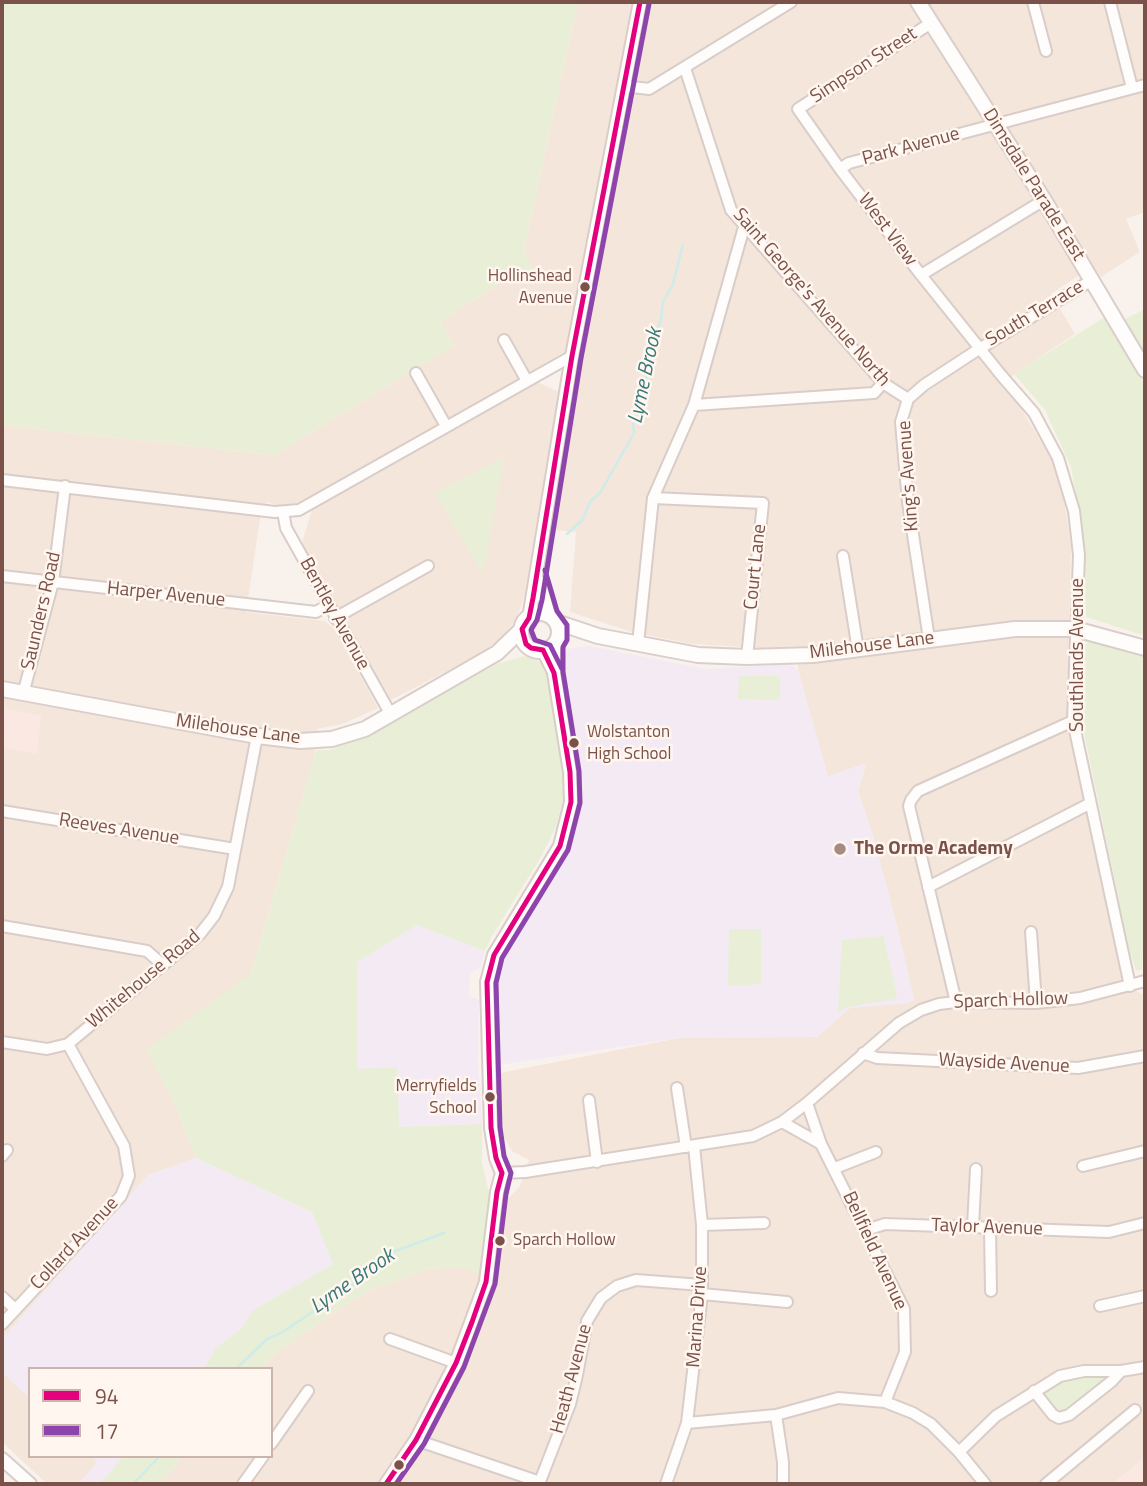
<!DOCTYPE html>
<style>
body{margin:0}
#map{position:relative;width:1147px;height:1486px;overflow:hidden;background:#f9f2ec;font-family:"Titillium Web",sans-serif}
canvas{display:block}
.frame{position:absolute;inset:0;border:4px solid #7b5249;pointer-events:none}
.legend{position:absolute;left:28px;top:1367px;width:245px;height:91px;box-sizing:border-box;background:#fff6ef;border:2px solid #cab4ad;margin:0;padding:9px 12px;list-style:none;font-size:21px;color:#7b5249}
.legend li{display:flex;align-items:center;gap:14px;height:35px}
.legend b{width:35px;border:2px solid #cab4ad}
</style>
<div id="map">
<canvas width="1147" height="1486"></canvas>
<div class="frame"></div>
<ul class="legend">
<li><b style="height:9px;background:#e5007d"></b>94</li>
<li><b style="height:9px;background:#8e44ad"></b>17</li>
</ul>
</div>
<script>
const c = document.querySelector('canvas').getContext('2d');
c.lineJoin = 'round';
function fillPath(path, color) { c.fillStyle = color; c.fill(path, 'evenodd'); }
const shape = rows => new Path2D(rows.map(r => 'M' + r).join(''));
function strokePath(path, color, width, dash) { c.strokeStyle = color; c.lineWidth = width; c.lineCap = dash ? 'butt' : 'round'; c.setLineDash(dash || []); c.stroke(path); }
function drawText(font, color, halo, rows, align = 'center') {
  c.font = font + ' "Titillium Web",sans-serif'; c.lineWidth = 5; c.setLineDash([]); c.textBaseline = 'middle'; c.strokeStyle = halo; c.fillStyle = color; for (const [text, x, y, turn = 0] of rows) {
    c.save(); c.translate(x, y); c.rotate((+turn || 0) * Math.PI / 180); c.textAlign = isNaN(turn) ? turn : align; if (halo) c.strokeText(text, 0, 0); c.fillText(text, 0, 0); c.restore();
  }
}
fillPath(shape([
 [578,2,1145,2,1145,212,1126,219,1140,252,1101,277,1093,266,1051,294,1075,334,1000,384,1021,408,1056,467,1065,505,1071,547,1067,726,1124,983,1145,996,1145,1458,1112,1484,159,1484,184,1456,271,1456,271,1369,261,1369,273,1355,336,1311,373,1289,427,1269,459,1267,498,1276,508,1199,520,1186,529,1160,512,1151,504,1137,500,1073,679,1038,817,1037,850,1008,907,1003,914,1000,896,922,873,836,858,791,866,764,828,777,798,670,797,646,763,648,692,644,632,632,570,612,576,532,555,530,566,441,586,339,530,372,535,381,559,392,524,597,517,618,504,636,478,655,391,700,301,546,312,510,304,500,284,507,266,502,260,519,246,612,324,621,334,628,378,708,343,724,317,729,314,758,251,974,176,1107,196,1158,148,1175,2,1339,2,425,274,455,454,345,440,321,515,274,534,274,524,249],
 [2,1372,30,1398,30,1456,92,1456,98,1462,78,1484,47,1484,2,1442]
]), '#f5e6dc');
fillPath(shape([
 [2,708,41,716,37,754,2,747],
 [1145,1458,1145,1484,1112,1484]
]), '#fce8e3');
fillPath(shape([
 [589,646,706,669,790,664,798,670,828,776,866,763,858,791,873,836,896,922,914,1000,907,1003,850,1008,817,1037,679,1038,499,1065,492,1035,492,964,566,852,577,812,580,781,561,650],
 [417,925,485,951,481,967,470,974,469,996,479,1000,478,1063,482,1124,399,1127,357,1069,357,962],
 [196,1158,312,1212,334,1264,252,1311,242,1328,215,1349,204,1369,30,1369,30,1398,2,1372,2,1339,148,1175],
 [92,1456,124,1456,99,1484,78,1484,98,1463]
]), '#f3eaf4');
fillPath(shape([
 [2,2,578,2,524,249,535,274,515,274,440,321,454,345,274,455,2,425],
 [1145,309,1145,355,1125,319],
 [1105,317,1134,359,1145,388,1145,636,1086,617,1082,529,1071,467,1045,410,1014,374],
 [504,457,483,574,435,493],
 [1091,640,1145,658,1145,906,1142,970,1136,971,1128,945,1081,718,1085,645],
 [525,656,546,664,565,764,564,796,556,827,541,857,492,936,485,951,417,925,357,962,357,1069,397,1067,399,1127,482,1124,482,1163,490,1197,483,1274,459,1267,427,1269,373,1289,336,1311,273,1355,261,1369,204,1369,215,1349,242,1328,252,1311,333,1264,312,1212,196,1158,176,1107,146,1050,251,974,316,750,329,750,361,738,496,664],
 [739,676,780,676,780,700,738,699],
 [729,929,761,929,761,984,728,986],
 [883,936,897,995,895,999,848,1007,838,1012,842,940],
 [1121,1371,1059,1418,1034,1391,1060,1376],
 [124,1456,184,1456,159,1484,99,1484]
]), '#e9efd6');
strokePath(shape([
 [567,534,583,519,590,502,600,493,634,433,633,418,652,359,655,337,661,320,663,302,673,284,683,244],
 [236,1369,267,1339,281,1333,350,1287,385,1255,444,1233],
 [133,1484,160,1456]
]), '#cdecea', 2.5);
const minor = shape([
 [1033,2,1046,51],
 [1110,2,1132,88],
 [931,23,798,109,840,169,921,275,1001,375,1034,413,1058,458,1074,511,1079,555,1073,721,1130,986],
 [685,68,731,210,883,383,908,399],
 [624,86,649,89,791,2],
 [840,169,849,163,1145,85],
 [921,275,1044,200],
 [504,340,527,381],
 [416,373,446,426],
 [694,405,874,393,883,383],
 [2,480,275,512,299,510,572,356],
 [653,498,763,503,747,657],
 [283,512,286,528,390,713],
 [843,556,858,650],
 [2,576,316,612,328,605],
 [335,618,428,566],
 [929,639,908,502,901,422,908,399,924,385,979,349,1092,280],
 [638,644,653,498,694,405,744,227],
 [23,694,53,582,65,486],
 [2,811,235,849],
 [928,887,1089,804],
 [2,926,147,951,163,965],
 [1031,932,1036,1003],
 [956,1002,909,806,911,800,918,791,1073,721],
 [2,1042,47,1049,68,1044,200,934,214,916,228,887,257,736],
 [863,1053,877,1058,1078,1068,1145,1056],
 [677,1088,686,1147],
 [589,1100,597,1162],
 [807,1103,821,1144,904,1309,905,1352,885,1402],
 [782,1122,821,1144],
 [2,1156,7,1150],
 [1083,1166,1145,1151],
 [835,1168,876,1152],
 [502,1173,525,1172,753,1136,782,1122,807,1103,899,1023,921,1010,939,1004,956,1002,1036,1003,1080,998,1145,981],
 [702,1225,764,1223],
 [973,1226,976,1169],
 [990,1229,991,1291],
 [866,1230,885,1224,1109,1232,1145,1223],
 [702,1294,787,1302],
 [2,1297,15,1309],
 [1100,1306,1145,1296],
 [2,1324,121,1196,129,1176,124,1146,68,1044],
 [390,1339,456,1363],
 [1034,1391,1053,1415,1059,1418,1069,1415,1112,1381,1121,1371],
 [776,1415,783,1462,783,1484],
 [687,1423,776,1415,838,1398,885,1402,913,1413,931,1424,959,1452,985,1484],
 [416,1440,540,1482],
 [271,1444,308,1391],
 [959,1452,996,1416,1060,1376,1084,1371,1121,1371,1145,1367],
 [243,1484,263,1456],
 [539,1484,570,1404,577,1375,587,1321,601,1298,617,1286,636,1280,702,1285],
 [666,1484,687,1423,702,1294,702,1225,694,1146],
 [1046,1484,1135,1410]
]);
const tertiary = shape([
 [539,582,549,615],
 [529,618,572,356,640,2],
 [543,650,553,670],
 [2,1459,30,1484],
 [386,1484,416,1440,456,1363,486,1282,497,1192,502,1173,496,1158,491,1128,487,982,494,955,560,846,571,802,570,772,554,673,554,645]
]);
const secondary = shape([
 [918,2,1044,200,1145,370],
 '521 632a19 19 0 1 1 38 0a19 19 0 1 1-38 0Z',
 [556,622,598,636,698,655,747,657,813,655,1015,629,1075,629,1145,648],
 [2,689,257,736,300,741,332,739,365,729,497,653,522,629]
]);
strokePath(minor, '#d8cdc8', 14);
strokePath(tertiary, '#d8cdc8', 16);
strokePath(secondary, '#daceca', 18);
strokePath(minor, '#fefdfc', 10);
strokePath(tertiary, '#fefdfc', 12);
strokePath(secondary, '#fefdfc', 14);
strokePath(shape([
 [502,1173,496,1158,491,1128,487,982,494,955,560,846,571,802,570,772,554,673,543,650,531,648,526,644,522,629,529,618,533,598,572,356,640,2],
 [386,1484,416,1440,456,1363,472,1322,486,1282,497,1192,502,1173]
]), '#e5007d', 5);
strokePath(shape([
 [562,669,550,645,535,640,531,630,537,620,542,600,581,358,649,4],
 [396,1484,424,1444,464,1367,495,1284,506,1194,511,1173,504,1156,500,1127,496,983,502,958,568,850,580,803,579,771,563,672,563,647,567,640,567,625,557,611,545,570]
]), '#8e44ad', 5);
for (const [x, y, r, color] of [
 [585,287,6,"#7b5249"],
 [574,743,6,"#7b5249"],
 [840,849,7,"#a78a82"],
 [490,1097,6,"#7b5249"],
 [500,1241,6,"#7b5249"],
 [399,1465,6,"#7b5249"]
]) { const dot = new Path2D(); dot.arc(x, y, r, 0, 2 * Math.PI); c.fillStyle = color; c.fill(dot); strokePath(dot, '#fff6ef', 2.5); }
drawText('17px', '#7b5249', '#fff6ef', [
 ["Hollinshead",572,277],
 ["Avenue",572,299],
 ["Wolstanton",587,733,"left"],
 ["High School",587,755,"left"],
 ["Merryfields",477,1087],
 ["School",477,1109],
 ["Sparch Hollow",513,1241,"left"]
], 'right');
drawText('19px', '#7b5249', '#fff6ef', [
 ["Simpson Street",864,66,-33],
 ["Park Avenue",911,147,-15],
 ["Dimsdale Parade East",1033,185,58],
 ["West View",887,230,53],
 ["Saint George's Avenue North",811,298,49],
 ["South Terrace",1035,314,-31],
 ["King's Avenue",909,476,-94],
 ["Court Lane",756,567,-84],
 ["Harper Avenue",166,595,6],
 ["Saunders Road",42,611,-77],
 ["Bentley Avenue",334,614,61],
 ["Milehouse Lane",872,646,-7],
 ["Southlands Avenue",1078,655,-90],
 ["Milehouse Lane",238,730,8],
 ["Reeves Avenue",119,830,9],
 ["Whitehouse Road",144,980,-40],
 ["Sparch Hollow",1011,1001,-2],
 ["Wayside Avenue",1004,1064,3],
 ["Taylor Avenue",987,1228,2],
 ["Collard Avenue",75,1244,-47],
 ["Bellfield Avenue",874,1251,65],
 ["Marina Drive",698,1317,-86],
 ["Heath Avenue",572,1379,-75]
]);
drawText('bold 19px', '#7b5249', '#fff6ef', [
 ["The Orme Academy",854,849]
], 'left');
drawText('italic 21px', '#387979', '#fff6ef', [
 ["Lyme Brook",646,376,-78],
 ["Lyme Brook",353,1282,-35]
]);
</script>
